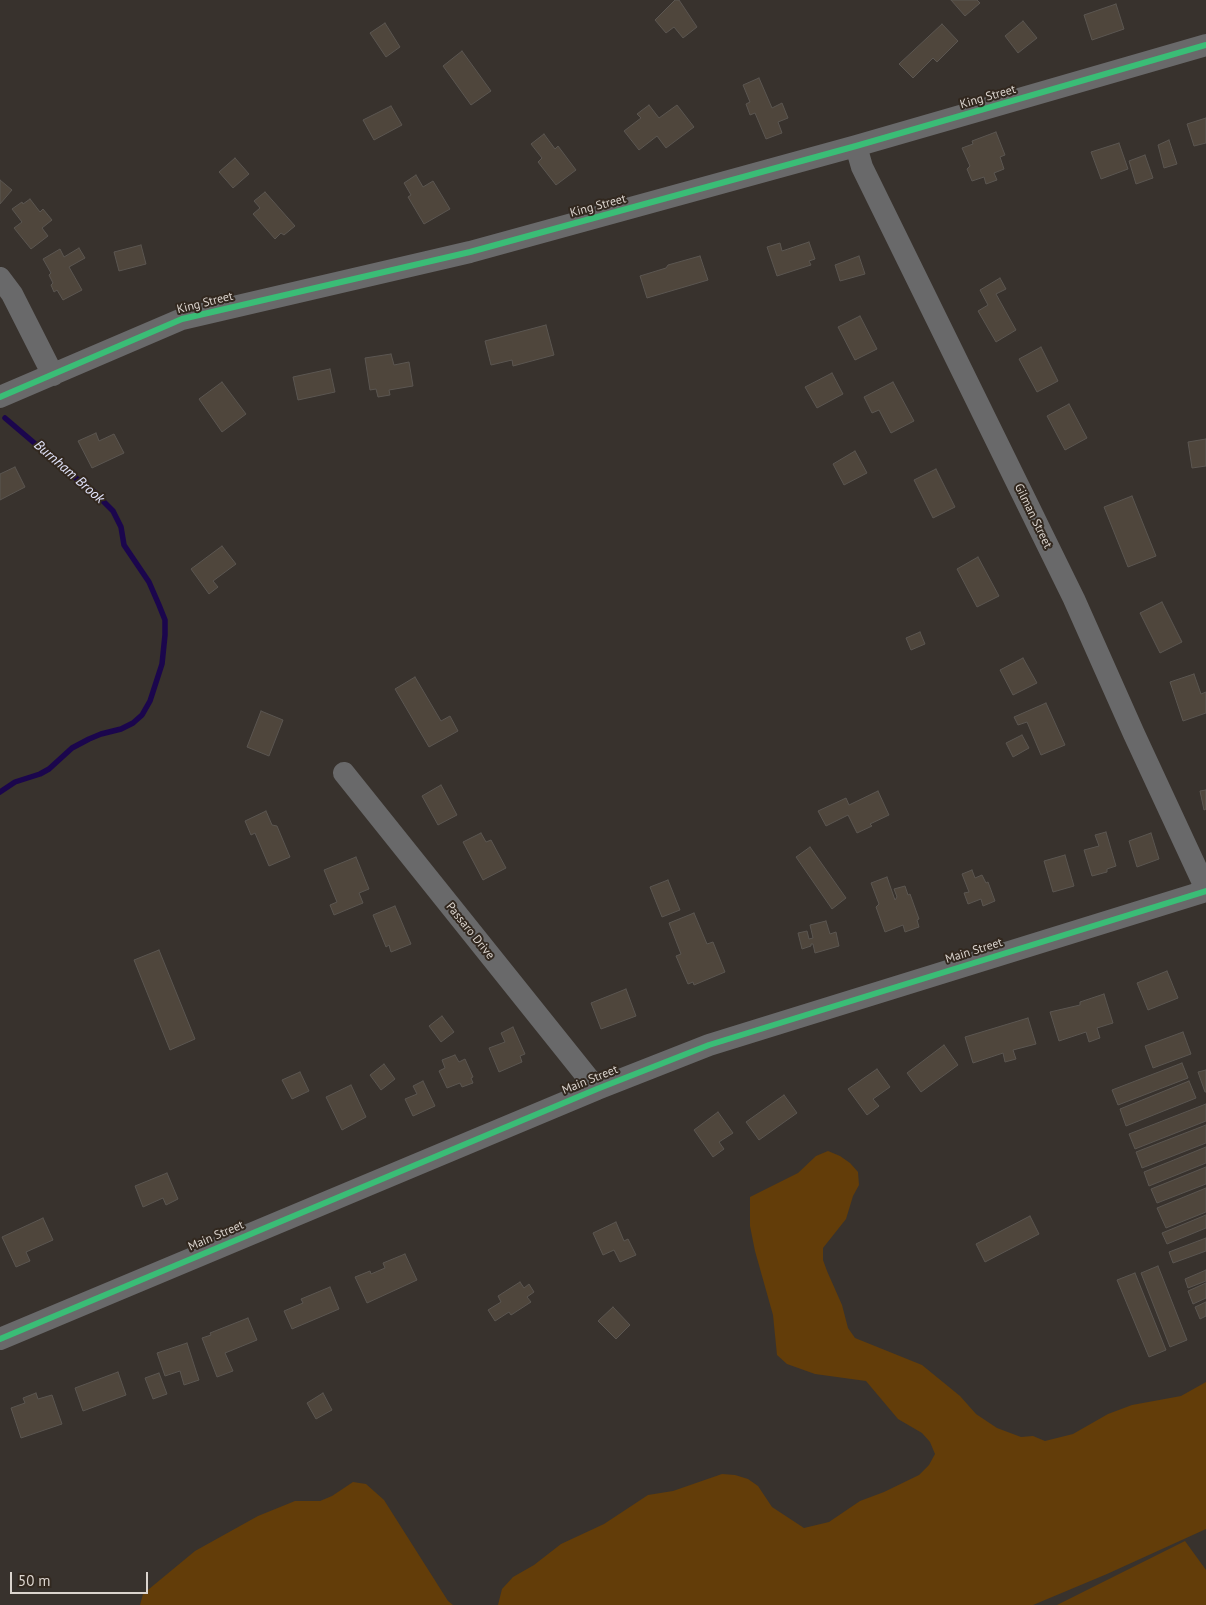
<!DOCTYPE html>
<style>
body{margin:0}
#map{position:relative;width:1206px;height:1605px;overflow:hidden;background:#38322d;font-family:"PT Sans",sans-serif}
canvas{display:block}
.scale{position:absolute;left:10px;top:1572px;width:138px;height:22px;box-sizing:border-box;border:2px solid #dbd4ce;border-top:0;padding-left:6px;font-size:15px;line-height:18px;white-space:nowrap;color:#dbd4ce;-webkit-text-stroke:4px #32281f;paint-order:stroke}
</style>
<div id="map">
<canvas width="1206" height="1605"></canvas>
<div class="scale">50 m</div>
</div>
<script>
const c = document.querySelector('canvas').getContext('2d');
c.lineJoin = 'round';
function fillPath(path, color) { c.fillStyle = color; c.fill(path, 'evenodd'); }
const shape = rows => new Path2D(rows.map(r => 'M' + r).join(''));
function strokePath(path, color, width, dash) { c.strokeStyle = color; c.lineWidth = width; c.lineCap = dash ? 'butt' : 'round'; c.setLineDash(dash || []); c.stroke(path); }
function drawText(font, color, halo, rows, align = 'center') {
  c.font = font + ' "PT Sans",sans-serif'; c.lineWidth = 4; c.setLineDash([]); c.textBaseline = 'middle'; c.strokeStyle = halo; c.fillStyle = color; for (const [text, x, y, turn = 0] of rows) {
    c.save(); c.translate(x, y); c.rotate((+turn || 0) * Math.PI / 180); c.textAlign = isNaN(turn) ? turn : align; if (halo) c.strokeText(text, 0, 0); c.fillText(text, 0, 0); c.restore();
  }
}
fillPath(shape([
 [828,1151,840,1156,850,1163,858,1172,859,1185,853,1196,846,1219,823,1248,823,1260,827,1271,842,1305,848,1328,855,1338,922,1365,960,1396,976,1414,997,1428,1021,1437,1033,1436,1045,1441,1073,1434,1108,1414,1132,1405,1181,1396,1206,1382,1206,1529,1107,1574,1033,1605,498,1605,502,1589,513,1577,534,1565,561,1544,604,1524,648,1495,673,1491,722,1474,735,1475,748,1479,758,1486,772,1507,804,1528,829,1522,860,1501,884,1492,919,1475,929,1465,935,1454,930,1442,922,1433,898,1419,866,1381,815,1374,787,1364,777,1355,773,1315,755,1251,750,1226,750,1197,798,1173,816,1156],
 [353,1482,366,1484,384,1500,448,1601,453,1605,140,1605,143,1594,195,1551,258,1516,295,1501,320,1501,332,1496],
 [1185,1541,1206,1570,1206,1605,1057,1605]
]), '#633d09');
strokePath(shape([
 [0,792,15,782,40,774,49,769,72,748,89,739,101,734,121,729,133,723,142,715,150,701,162,664,165,635,165,620,159,605,149,582,124,545,121,527,113,511,92,490,73,476,5,418]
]), '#1b064d', 5.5);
const building = shape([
 [675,0,679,0,697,27,683,38,674,27,666,33,655,20,675,0],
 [951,0,977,0,980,3,965,16,951,0],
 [1116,4,1124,29,1092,40,1084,15,1116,4],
 [1023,21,1037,38,1018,53,1005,36,1023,21],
 [385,23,400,47,386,57,370,33,385,23],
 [942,24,958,41,937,62,933,58,913,78,899,64,942,24],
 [462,51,491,91,471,105,443,66,462,51],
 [759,78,772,108,782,103,788,118,778,122,782,133,766,139,755,113,750,115,746,104,750,102,743,85,759,78],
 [649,105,659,118,677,105,694,127,666,148,657,136,639,150,624,131,641,118,637,114,649,105],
 [391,106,402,125,374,140,363,120,391,106],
 [1206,118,1206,143,1194,146,1187,124,1206,118],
 [996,132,1005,155,1000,157,1004,169,994,173,997,180,986,184,984,177,972,181,967,169,970,166,962,148,973,144,972,141,996,132],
 [544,134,555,149,558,146,576,170,556,185,538,162,542,158,531,144,544,134],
 [1169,140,1177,164,1164,168,1158,145,1169,140],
 [1119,143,1128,169,1101,179,1091,152,1119,143],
 [1145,155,1153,178,1136,184,1129,161,1145,155],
 [235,158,249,174,233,188,219,172,235,158],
 [416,175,423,187,433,181,450,209,424,224,408,197,411,195,404,183,416,175],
 [0,180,12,190,0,204,0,180],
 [265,192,295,226,284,235,281,233,275,239,253,214,260,208,254,201,265,192],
 [30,199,40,212,43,209,52,220,42,228,48,236,31,249,14,228,22,222,12,209,22,202,23,204,30,199],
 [809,242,815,259,809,261,811,265,777,276,767,247,780,243,782,251,809,242],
 [141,245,146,264,119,271,114,252,141,245],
 [79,248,85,258,69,267,82,290,63,300,57,290,54,292,51,285,53,283,49,275,51,273,43,259,60,249,64,257,79,248],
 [700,256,708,280,647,298,640,276,666,268,668,265,700,256],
 [859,256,865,274,840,281,835,265,859,256],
 [1000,278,1006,289,996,294,1016,330,996,342,978,311,988,305,980,290,1000,278],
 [860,316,877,349,855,360,838,327,860,316],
 [546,325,554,355,513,366,512,360,491,365,485,341,546,325],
 [1041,347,1058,381,1037,392,1019,359,1041,347],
 [391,354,394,365,409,362,413,386,389,390,390,395,378,397,376,389,370,390,365,358,391,354],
 [330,369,335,392,298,400,293,377,330,369],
 [832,373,843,394,817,408,805,387,832,373],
 [222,382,246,414,222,432,199,399,222,382],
 [893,382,914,421,891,433,879,410,872,413,864,397,893,382],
 [1069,404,1087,438,1065,450,1047,416,1069,404],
 [96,433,99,441,114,434,124,453,92,468,78,441,96,433],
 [1206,439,1206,466,1192,468,1188,442,1206,439],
 [855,451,867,473,844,485,833,464,855,451],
 [15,467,25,487,0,500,0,474,15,467],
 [936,469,955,507,933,518,914,480,936,469],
 [1132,496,1156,556,1128,567,1104,507,1132,496],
 [222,546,236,564,213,581,218,587,209,594,191,569,222,546],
 [978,557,999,596,977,607,957,569,978,557],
 [1162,602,1182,642,1160,653,1140,613,1162,602],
 [920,632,925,644,911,650,906,638,920,632],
 [1023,658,1037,683,1013,695,1000,670,1023,658],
 [1194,674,1201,694,1206,692,1206,713,1183,721,1170,682,1194,674],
 [415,677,441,721,450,716,458,731,429,747,395,689,415,677],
 [1046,703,1065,745,1041,755,1027,722,1018,725,1014,717,1046,703],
 [261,711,283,720,269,756,247,747,261,711],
 [1022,735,1029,748,1013,757,1006,743,1022,735],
 [441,785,457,815,438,825,422,796,441,785],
 [1206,790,1206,809,1204,810,1200,791,1206,790],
 [878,791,889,815,870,824,872,826,857,833,848,815,826,826,818,811,846,798,849,805,878,791],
 [266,811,272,825,277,826,290,857,269,866,255,833,251,835,245,821,266,811],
 [1106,832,1116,866,1107,869,1107,872,1092,876,1084,850,1099,846,1095,835,1106,832],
 [481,833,486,842,491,840,506,868,483,880,463,842,481,833],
 [1151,833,1159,859,1137,867,1129,841,1151,833],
 [810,847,846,898,832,909,796,857,810,847],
 [1065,855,1074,886,1053,892,1044,861,1065,855],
 [356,857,369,889,359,893,363,903,334,915,330,905,337,902,324,870,356,857],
 [972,870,975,878,982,875,986,883,988,882,995,901,983,906,981,899,968,904,964,893,969,892,962,874,972,870],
 [887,877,895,900,897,897,894,889,905,886,908,895,910,894,919,919,917,920,919,927,905,932,903,925,885,932,876,907,879,904,871,883,887,877],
 [668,880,680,910,662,917,650,887,668,880],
 [395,906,411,944,391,952,389,945,386,947,373,915,395,906],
 [694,913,707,944,713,942,725,972,694,985,693,982,688,984,676,956,681,954,669,923,694,913],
 [826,921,830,934,836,932,839,946,815,953,813,944,811,944,811,946,802,949,798,933,807,931,809,939,813,938,810,925,826,921],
 [159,950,195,1039,170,1050,134,960,159,950],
 [1167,971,1178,998,1148,1010,1137,983,1167,971],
 [626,989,636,1016,601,1029,591,1003,626,989],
 [1104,994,1113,1023,1097,1028,1100,1038,1089,1042,1086,1032,1059,1041,1050,1012,1080,1005,1080,1002,1104,994],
 [442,1016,454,1032,441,1042,429,1026,442,1016],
 [1028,1018,1036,1044,1013,1050,1016,1059,1005,1062,1003,1053,973,1063,965,1037,1028,1018],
 [513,1027,525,1054,520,1056,522,1062,499,1072,489,1048,505,1042,501,1033,513,1027],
 [1183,1032,1191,1054,1153,1068,1145,1046,1183,1032],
 [944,1045,958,1065,921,1092,907,1073,944,1045],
 [455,1055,459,1062,465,1059,473,1077,471,1078,473,1083,462,1087,460,1083,447,1088,439,1071,445,1068,442,1060,455,1055],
 [1182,1063,1188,1078,1118,1105,1112,1090,1182,1063],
 [384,1064,395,1079,381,1090,370,1075,384,1064],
 [877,1069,890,1087,873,1099,879,1106,867,1115,848,1089,877,1069],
 [1206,1070,1206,1092,1205,1092,1198,1072,1206,1070],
 [300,1072,309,1091,292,1099,282,1080,300,1072],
 [423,1081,435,1106,413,1116,405,1099,417,1094,413,1086,423,1081],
 [1189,1081,1196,1098,1126,1126,1120,1109,1189,1081],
 [351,1085,366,1117,342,1130,326,1097,351,1085],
 [784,1095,797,1113,759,1140,746,1122,784,1095],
 [1206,1104,1206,1121,1135,1149,1129,1134,1206,1104],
 [718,1112,733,1133,719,1142,724,1149,713,1157,694,1130,718,1112],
 [1206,1125,1206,1143,1142,1168,1136,1152,1206,1125],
 [1206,1147,1206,1163,1149,1186,1144,1172,1206,1147],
 [1206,1167,1206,1184,1157,1203,1151,1189,1206,1167],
 [167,1173,178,1199,166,1205,163,1198,143,1207,135,1186,167,1173],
 [1206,1188,1206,1212,1166,1228,1157,1208,1206,1188],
 [1206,1215,1206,1228,1167,1244,1162,1233,1206,1215],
 [1030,1216,1039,1234,985,1262,976,1244,1030,1216],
 [43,1218,53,1240,26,1252,30,1261,16,1267,2,1237,43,1218],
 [616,1222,624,1241,628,1239,636,1255,620,1262,614,1250,603,1255,593,1233,616,1222],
 [1206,1238,1206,1251,1173,1263,1169,1252,1206,1238],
 [405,1254,417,1280,367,1303,355,1277,370,1271,371,1274,385,1268,383,1263,405,1254],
 [1158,1266,1187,1340,1170,1347,1141,1273,1158,1266],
 [1206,1270,1206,1281,1188,1288,1185,1279,1206,1270],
 [1135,1273,1166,1350,1149,1357,1117,1280,1135,1273],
 [520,1282,524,1288,529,1284,534,1292,527,1297,531,1302,511,1315,509,1312,495,1321,488,1310,501,1302,498,1296,520,1282],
 [1206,1283,1206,1298,1193,1304,1188,1291,1206,1283],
 [330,1287,339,1309,292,1329,284,1311,303,1303,301,1299,330,1287],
 [1206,1302,1206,1316,1200,1319,1195,1307,1206,1302],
 [613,1307,630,1325,616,1339,598,1321,613,1307],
 [248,1318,257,1340,225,1353,233,1371,217,1377,202,1338,211,1335,210,1333,248,1318],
 [187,1343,199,1380,184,1385,180,1371,165,1376,157,1353,187,1343],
 [118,1372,126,1395,83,1411,75,1388,118,1372],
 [159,1373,167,1394,153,1399,145,1378,159,1373],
 [36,1393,38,1399,52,1395,62,1424,21,1438,11,1408,25,1403,23,1398,36,1393],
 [323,1393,332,1410,316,1419,307,1403,323,1393]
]);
fillPath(building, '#4f463c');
strokePath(building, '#5b5651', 1);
strokePath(shape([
 [856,146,862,167,1074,599,1134,734,1206,889],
 [0,278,12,294,53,375],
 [0,397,182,319,470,252,856,146,1206,45],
 [344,773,597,1089],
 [0,1339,597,1089,709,1045,1206,891]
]), '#69696a', 22);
strokePath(shape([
 [0,397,182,319,470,252,856,146,1206,45],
 [0,1339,597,1089,709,1045,1206,891]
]), '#3abd76', 6);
drawText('12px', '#dbd4ce', '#32281f', [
 ["King Street",988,97,-16],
 ["King Street",598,206,-15],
 ["King Street",205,303,-14],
 ["Gilman Street",1033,516,64],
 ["Passaro Drive",470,931,51],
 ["Main Street",974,951,-17],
 ["Main Street",590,1080,-22],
 ["Main Street",216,1236,-23]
]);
drawText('italic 14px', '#e0e2f9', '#32281f', [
 ["Burnham Brook",69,472,41]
]);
</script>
